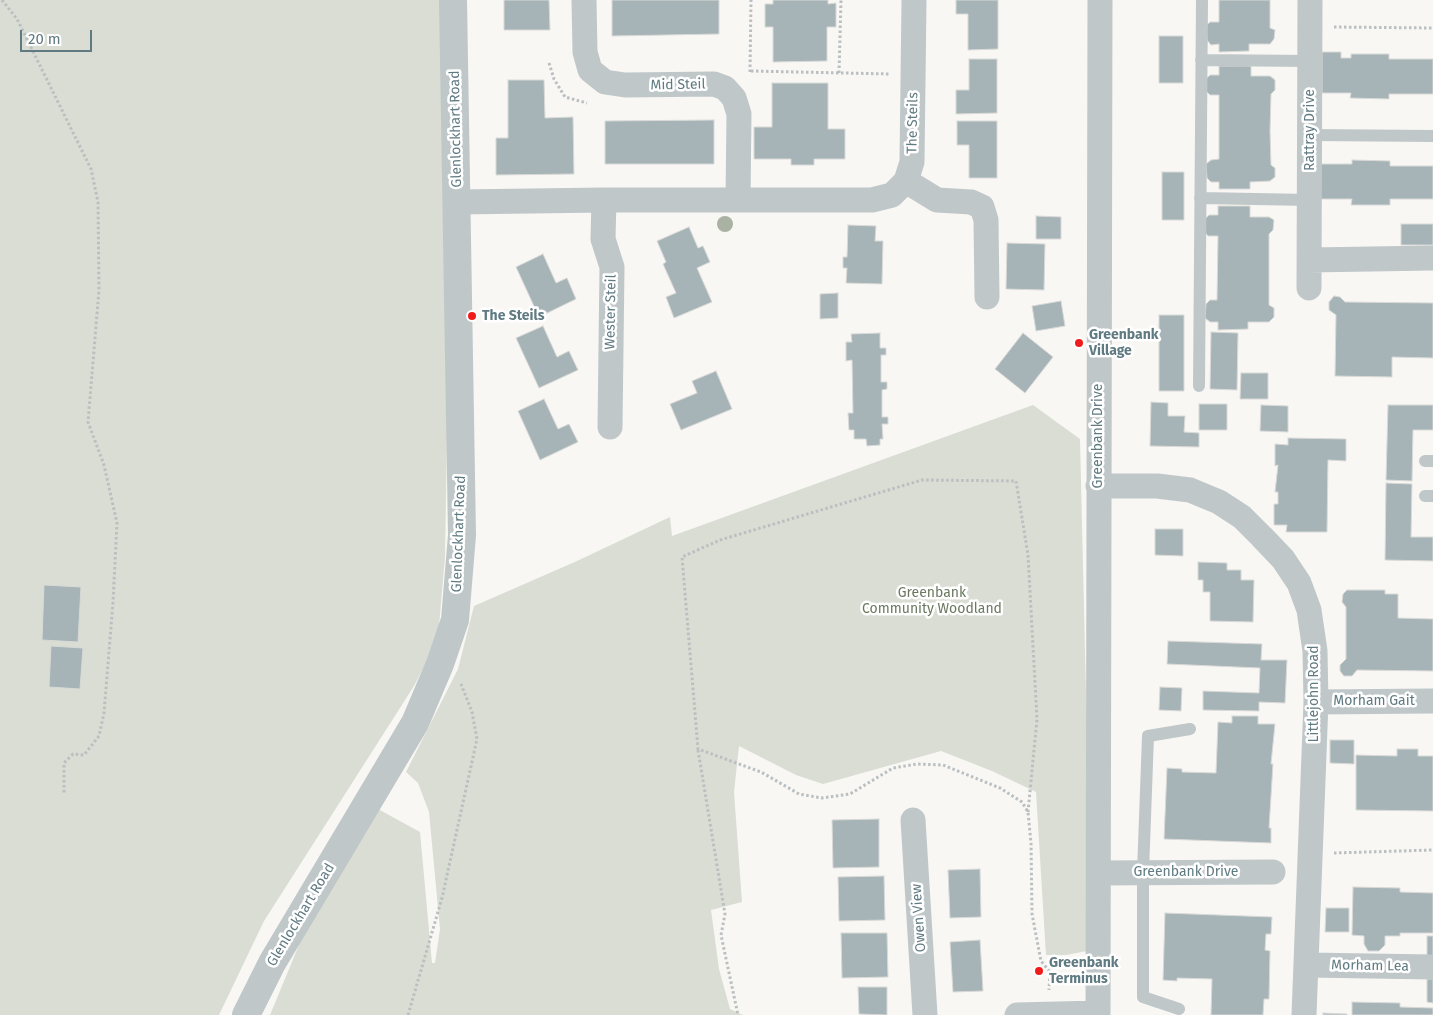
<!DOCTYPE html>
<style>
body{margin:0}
#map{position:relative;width:1433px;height:1015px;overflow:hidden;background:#f8f7f4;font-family:"Fira Sans",sans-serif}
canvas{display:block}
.scale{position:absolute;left:20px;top:30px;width:72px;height:22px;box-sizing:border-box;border:2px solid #607a82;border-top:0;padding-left:6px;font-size:15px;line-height:18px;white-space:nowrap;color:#607a82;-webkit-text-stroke:4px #fff;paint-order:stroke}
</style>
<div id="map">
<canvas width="1433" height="1015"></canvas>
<div class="scale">20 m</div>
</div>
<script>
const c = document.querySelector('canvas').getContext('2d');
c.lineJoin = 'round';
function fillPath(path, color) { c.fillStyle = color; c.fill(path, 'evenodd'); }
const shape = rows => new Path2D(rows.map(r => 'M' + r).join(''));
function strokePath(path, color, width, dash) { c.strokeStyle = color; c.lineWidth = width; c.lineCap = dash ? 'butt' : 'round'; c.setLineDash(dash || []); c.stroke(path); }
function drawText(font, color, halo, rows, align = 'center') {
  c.font = font + ' "Fira Sans",sans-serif'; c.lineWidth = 5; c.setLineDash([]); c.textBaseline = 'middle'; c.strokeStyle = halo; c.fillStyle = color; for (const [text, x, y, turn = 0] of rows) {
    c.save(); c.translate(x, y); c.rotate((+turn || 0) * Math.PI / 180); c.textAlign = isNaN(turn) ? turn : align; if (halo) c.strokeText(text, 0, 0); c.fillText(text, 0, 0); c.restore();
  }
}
fillPath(shape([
 [0,0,441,0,447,432,445,557,439,626,431,653,414,686,264,921,219,1015,0,1015],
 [1033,405,1080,439,1092,950,1066,955,1046,955,1036,792,992,771,941,751,823,784,796,775,739,746,734,792,742,902,711,910,719,969,730,1009,743,1015,270,1015,301,940,378,809,420,832,432,963,435,963,440,929,429,812,418,783,406,772,458,669,474,606,577,561,670,517,672,536]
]), '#d9ddd3');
const building = shape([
 [504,0,549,0,550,30,504,30,504,0],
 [612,0,719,0,719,34,612,36,612,0],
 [773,0,828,0,828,4,836,3,836,27,827,27,827,61,773,62,773,27,765,27,765,4,773,4,773,0],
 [956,0,998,0,998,49,968,50,968,14,956,14,956,0],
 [1219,0,1270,0,1270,28,1275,30,1274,39,1270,44,1249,44,1249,51,1219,52,1219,44,1211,45,1207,40,1206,26,1210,22,1219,22,1219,0],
 [1159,36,1183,36,1183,83,1159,83,1159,36],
 [1322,52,1341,52,1341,58,1351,58,1351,54,1389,54,1389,59,1433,59,1433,94,1389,94,1389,99,1350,98,1351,93,1322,93,1322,52],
 [969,59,997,59,997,113,956,114,956,90,969,90,969,59],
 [1219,66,1251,66,1251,76,1270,76,1275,80,1275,90,1271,94,1270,131,1271,165,1275,168,1275,177,1270,181,1250,182,1250,189,1219,189,1219,182,1211,182,1207,178,1206,164,1211,160,1219,159,1219,95,1210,95,1206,91,1206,79,1210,75,1219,75,1219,66],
 [508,80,544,80,545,118,573,117,574,174,496,175,496,138,508,138,508,80],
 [772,83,828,83,828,129,845,129,845,159,814,159,814,165,791,165,791,159,754,159,754,127,772,127,772,83],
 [714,120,714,164,605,164,605,121,714,120],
 [957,121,997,121,997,178,969,178,969,145,957,145,957,121],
 [1352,160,1390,161,1390,166,1433,166,1433,199,1390,199,1390,205,1351,205,1352,199,1319,199,1320,164,1352,164,1352,160],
 [1162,172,1184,172,1184,220,1162,220,1162,172],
 [1218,206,1250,206,1250,217,1269,217,1274,220,1273,230,1269,234,1269,305,1274,308,1274,317,1269,322,1248,322,1248,329,1218,330,1218,322,1210,322,1205,318,1206,304,1210,300,1217,300,1218,236,1208,236,1204,231,1205,219,1209,215,1218,215,1218,206],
 [1036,216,1061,217,1061,239,1036,239,1036,216],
 [1401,224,1433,224,1433,245,1401,245,1401,224],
 [848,225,876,226,875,241,883,241,882,284,846,283,847,268,843,268,843,257,847,257,848,225],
 [689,227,698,248,703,246,710,262,697,268,712,302,674,318,666,297,676,293,663,264,666,262,657,241,689,227],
 [1007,243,1045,244,1044,290,1006,289,1007,243],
 [543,254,556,283,567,278,576,299,539,317,516,267,543,254],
 [838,293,838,318,820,319,820,294,838,293],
 [1334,296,1340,297,1345,302,1433,303,1433,358,1392,357,1392,377,1335,376,1336,315,1329,310,1329,302,1334,296],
 [1061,301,1065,326,1036,331,1032,306,1061,301],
 [1159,315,1184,315,1184,391,1159,391,1159,315],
 [543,326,557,357,569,351,578,370,539,388,516,338,543,326],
 [1211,332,1238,333,1237,390,1210,389,1211,332],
 [880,333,880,348,886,348,886,355,881,355,881,382,887,382,887,389,882,390,882,417,888,417,888,424,882,424,883,439,880,439,880,445,867,446,866,439,854,439,854,430,849,430,848,413,853,413,852,360,846,361,846,342,852,342,851,334,880,333],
 [1023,333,1053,357,1025,393,995,369,1023,333],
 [716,371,732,409,681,430,670,404,697,393,692,381,716,371],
 [1241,373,1268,373,1268,399,1240,399,1241,373],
 [544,399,558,429,569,424,578,442,540,460,518,411,544,399],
 [1151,402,1168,403,1168,416,1185,416,1184,432,1199,433,1199,447,1150,446,1151,402],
 [1199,404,1227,404,1227,430,1199,430,1199,404],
 [1261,405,1288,406,1288,432,1260,431,1261,405],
 [1388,405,1433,405,1433,430,1413,430,1412,481,1386,480,1388,405],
 [1288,438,1346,439,1346,461,1328,460,1327,532,1286,532,1287,525,1274,525,1274,504,1278,504,1278,492,1275,492,1278,465,1275,466,1275,444,1288,445,1288,438],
 [1386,483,1412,484,1411,537,1433,537,1433,561,1385,560,1386,483],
 [1155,529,1183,529,1183,556,1155,555,1155,529],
 [1198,562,1227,563,1227,570,1241,570,1241,580,1254,580,1253,622,1210,621,1210,592,1203,592,1203,580,1198,580,1198,562],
 [44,585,81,587,78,642,42,640,44,585],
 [1347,590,1385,590,1385,594,1398,594,1398,618,1433,619,1433,671,1357,670,1352,676,1344,676,1340,671,1340,665,1346,659,1346,607,1342,602,1343,594,1347,590],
 [1168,641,1262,644,1261,660,1287,660,1285,703,1259,702,1259,711,1203,710,1203,691,1259,693,1260,668,1167,664,1168,641],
 [51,646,83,648,80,689,49,687,51,646],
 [1160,687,1182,688,1181,711,1159,710,1160,687],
 [1232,716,1258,716,1258,724,1275,724,1271,764,1273,764,1269,828,1271,828,1271,843,1164,839,1167,768,1182,769,1182,772,1216,773,1218,722,1232,723,1232,716],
 [1330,740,1354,740,1354,764,1330,763,1330,740],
 [1397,749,1418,749,1418,756,1433,756,1433,811,1356,810,1356,755,1397,756,1397,749],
 [879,819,879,867,833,868,832,820,879,819],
 [980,869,981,917,950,918,948,870,980,869],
 [884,876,885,920,839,921,838,877,884,876],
 [1353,887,1400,888,1400,892,1433,893,1433,933,1400,933,1400,936,1385,936,1385,945,1379,951,1368,951,1364,944,1364,936,1352,935,1353,887],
 [1326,908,1349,908,1349,932,1325,932,1326,908],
 [1165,913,1272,917,1271,934,1266,934,1265,950,1270,951,1269,999,1264,999,1263,1015,1211,1015,1212,979,1177,978,1177,981,1163,980,1165,913],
 [841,933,887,933,888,977,842,978,841,933],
 [1427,936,1433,936,1433,960,1427,960,1427,936],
 [980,940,983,991,953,992,950,942,980,940],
 [1427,979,1433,979,1433,1003,1427,1002,1427,979],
 [858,987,887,987,887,1015,859,1014,858,987],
 [1352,1002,1400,1003,1400,1007,1433,1008,1433,1015,1352,1015,1352,1002],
 [1323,1013,1347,1014,1347,1015,1323,1015,1323,1013]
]);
fillPath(building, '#a6b4b7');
strokePath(building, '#d9d9d7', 1);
strokePath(shape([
 [2,0,17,19,91,169,98,202,99,290,88,422,104,465,117,523,113,602,104,713,99,736,84,755,73,754,64,763,64,793],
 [1334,27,1433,28],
 [549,63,554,79,565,97,587,103],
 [751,71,890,74],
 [750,72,751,0],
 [839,73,841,0],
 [698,750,725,914,721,935,738,1015],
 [1028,812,1037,719,1028,555,1016,481,922,480,720,540,682,557,698,749,761,772,799,794,822,798,850,794,893,768,917,764,943,765,1000,788,1022,802,1028,812,1031,843,1032,914,1041,961,1050,972,1049,990],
 [1334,853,1433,850],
 [408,1015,442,898,477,739,472,712,461,684]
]), '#babfc1', 3, [2.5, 2.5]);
strokePath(shape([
 [1201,60,1310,61],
 [1310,135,1433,136],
 [1200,198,1310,200],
 [1199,386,1202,0],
 [1425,461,1433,461],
 [1425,496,1433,496],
 [1179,1009,1143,997,1143,872,1148,736,1190,729]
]), '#c0c7c9', 12);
strokePath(shape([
 [584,0,585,52,590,70,605,82,625,85,714,84,725,88,734,98,739,114,738,200],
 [906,181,937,200,971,202,982,207,986,220,987,297],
 [604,200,603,239,612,267,610,427],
 [458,202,604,200,872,200,892,195,906,181,912,162,914,0],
 [1309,260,1433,258],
 [1309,288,1310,0],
 [1098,486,1157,486,1190,490,1219,502,1242,517,1262,537,1283,559,1299,583,1309,610,1315,651,1316,702,1304,1015],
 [1316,702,1433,701],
 [913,820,925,1015],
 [1099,873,1273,872],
 [1307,965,1433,967],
 [1017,1015,1098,1013],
 [1098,1015,1100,0]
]), '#c0c7c9', 25);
strokePath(shape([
 [246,1015,272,963,415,723,440,664,455,620,462,535,453,0]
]), '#c0c7c9', 28);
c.fillStyle = '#aab2a3';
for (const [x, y] of [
 [725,224]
]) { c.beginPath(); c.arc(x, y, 8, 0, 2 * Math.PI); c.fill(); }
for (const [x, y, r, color] of [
 [472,316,5,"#f01c1b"],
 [1079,343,5,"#f01c1b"],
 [1039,971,5,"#f01c1b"]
]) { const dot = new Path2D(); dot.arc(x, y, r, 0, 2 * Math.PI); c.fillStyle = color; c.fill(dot); strokePath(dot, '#fff', 2); }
drawText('14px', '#607a82', '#fff', [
 ["Mid Steil",678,85,-1],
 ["The Steils",913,123,-89],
 ["Glenlockhart Road",456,129,-91],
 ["Rattray Drive",1310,130,-90],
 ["Wester Steil",611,312,-89],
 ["Greenbank Drive",1098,436,-90],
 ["Glenlockhart Road",459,534,-88],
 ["Littlejohn Road",1314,694,-90],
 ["Morham Gait",1374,701],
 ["Greenbank Drive",1186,872],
 ["Glenlockhart Road",301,915,-59],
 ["Owen View",919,918,-94],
 ["Morham Lea",1370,966,1]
]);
drawText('bold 14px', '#607a82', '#fff', [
 ["The Steils",482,316],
 ["Greenbank",1089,335],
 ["Village",1089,351],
 ["Greenbank",1049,963],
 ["Terminus",1049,979]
], 'left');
drawText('14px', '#6a7960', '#fff', [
 ["Greenbank",932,593],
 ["Community Woodland",932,609]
]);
</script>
